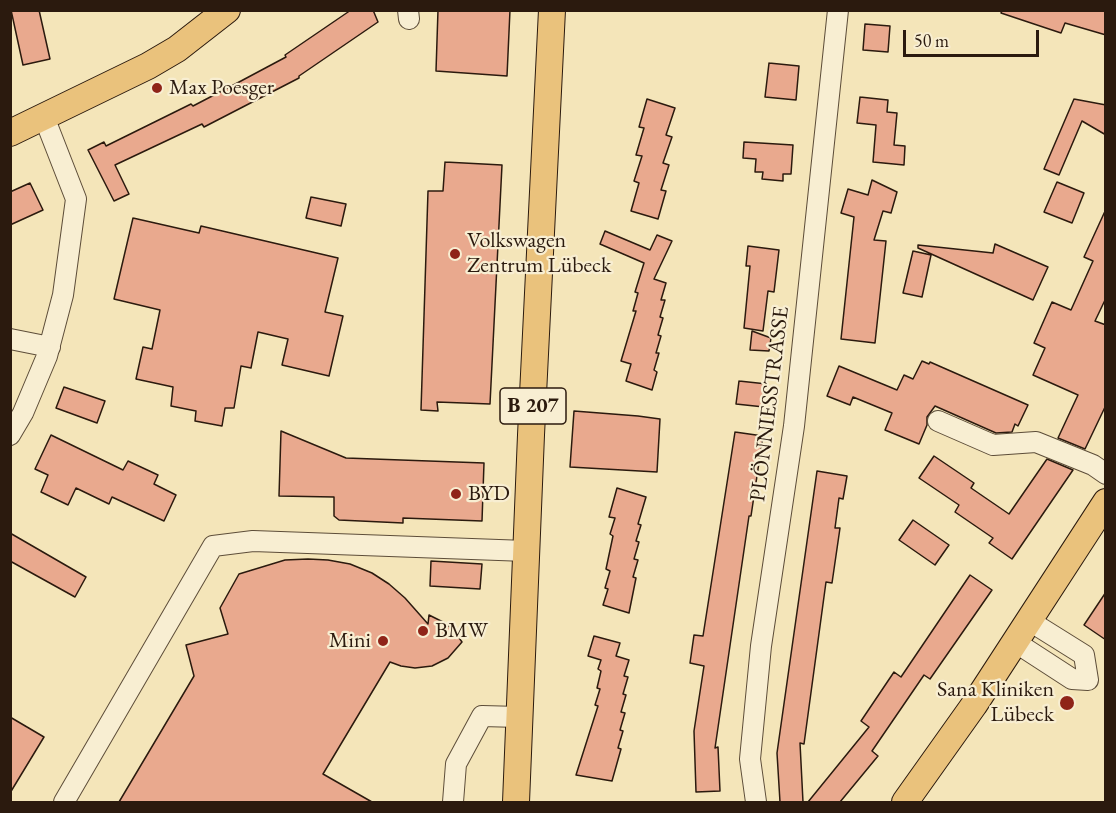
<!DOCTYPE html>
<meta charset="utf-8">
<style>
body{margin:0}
#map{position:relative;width:1116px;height:813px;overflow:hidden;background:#f4e5b9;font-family:"EB Garamond",serif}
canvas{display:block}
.frame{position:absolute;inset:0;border:12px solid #2b1a0e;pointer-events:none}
.scale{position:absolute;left:903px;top:30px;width:136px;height:27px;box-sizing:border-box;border:3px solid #2b1a0e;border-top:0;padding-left:8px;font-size:18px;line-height:21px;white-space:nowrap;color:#2b1a0e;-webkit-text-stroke:4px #f8eed2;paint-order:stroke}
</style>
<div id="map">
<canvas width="1116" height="813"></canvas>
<div class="frame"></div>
<div class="scale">50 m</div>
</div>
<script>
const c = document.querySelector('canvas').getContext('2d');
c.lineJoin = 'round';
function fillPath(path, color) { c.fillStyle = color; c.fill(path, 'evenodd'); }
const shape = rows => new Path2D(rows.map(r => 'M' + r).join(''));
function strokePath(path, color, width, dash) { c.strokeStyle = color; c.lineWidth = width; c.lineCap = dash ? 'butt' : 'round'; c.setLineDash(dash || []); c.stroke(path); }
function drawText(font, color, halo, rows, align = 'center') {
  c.font = font + ' "EB Garamond",serif'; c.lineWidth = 4.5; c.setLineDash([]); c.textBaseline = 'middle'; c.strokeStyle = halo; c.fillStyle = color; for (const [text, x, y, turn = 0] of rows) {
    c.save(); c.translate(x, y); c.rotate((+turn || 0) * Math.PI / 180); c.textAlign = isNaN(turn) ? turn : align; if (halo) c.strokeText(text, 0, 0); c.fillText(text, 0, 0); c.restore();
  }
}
const building = shape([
 [11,10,39,10,50,59,23,65,11,10],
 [351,10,373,10,378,22,299,76,299,78,204,127,202,124,115,165,129,194,114,201,88,150,104,142,106,146,191,104,193,106,241,81,286,57,285,55,351,10],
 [438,10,510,10,507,76,436,71,438,10],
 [1002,10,1106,10,1106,35,1065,23,1061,33,1001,13,1002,10],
 [865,24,890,26,888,52,863,50,865,24],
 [769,63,799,66,796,100,765,97,769,63],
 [860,97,888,100,887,112,897,113,894,145,905,146,904,165,873,162,876,125,857,123,860,97],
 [647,99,675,108,666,135,672,137,663,163,669,165,661,190,666,191,658,219,631,211,639,183,634,181,642,156,636,155,644,128,639,127,647,99],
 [1074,99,1106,105,1106,135,1082,121,1059,175,1044,169,1074,99],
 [744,142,793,145,791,174,783,174,783,181,762,179,763,172,755,172,756,159,743,158,744,142],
 [445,162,502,165,490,404,437,402,438,411,421,410,428,191,443,191,445,162],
 [872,180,897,192,891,213,883,211,874,240,886,241,875,343,841,339,854,217,841,213,848,189,868,195,872,180],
 [1057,182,1084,193,1072,223,1044,212,1057,182],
 [30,183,43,210,10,225,10,192,30,183],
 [311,197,346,204,341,226,306,218,311,197],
 [1106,209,1106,298,1095,321,1106,325,1106,405,1085,449,1058,438,1078,395,1033,375,1045,348,1034,343,1052,302,1071,310,1093,261,1084,257,1106,209],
 [133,218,199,233,201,226,338,258,325,312,343,316,329,376,282,365,288,339,258,332,251,368,241,366,234,408,225,408,222,426,195,421,196,411,171,406,173,387,136,379,143,347,152,349,160,310,114,299,133,218],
 [605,231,650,250,657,235,672,241,654,279,666,283,661,300,665,300,660,317,663,318,658,335,661,336,656,353,659,353,654,370,657,372,652,390,626,381,631,364,621,361,636,311,633,311,638,293,635,292,644,263,600,244,605,231],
 [995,244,1048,267,1033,300,918,248,918,245,993,253,995,244],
 [748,246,779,250,774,292,768,291,763,331,744,328,750,266,746,266,748,246],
 [913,251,931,255,922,297,903,293,913,251],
 [752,331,771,338,769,351,750,350,752,331],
 [922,361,929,364,930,362,1028,405,1018,426,1015,424,1012,432,996,433,935,406,927,417,927,425,919,444,885,430,892,413,853,397,850,405,827,396,839,366,897,390,904,375,913,379,922,361],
 [739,381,767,384,764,407,736,404,739,381],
 [64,387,105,401,97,423,56,408,64,387],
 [574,411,638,416,660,419,657,472,570,467,574,411],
 [281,431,346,458,484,463,482,521,403,518,403,523,339,520,334,516,334,497,279,496,281,431],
 [735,432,763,436,751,516,749,516,715,748,718,747,720,791,696,792,694,731,704,666,690,663,694,635,703,636,735,432],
 [51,435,123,470,128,461,158,475,154,484,176,495,164,521,112,497,109,504,76,488,68,505,41,492,48,475,35,469,51,435],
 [934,456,974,483,971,488,1009,514,1047,459,1073,470,1012,559,989,543,993,538,955,512,959,505,919,478,934,456],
 [817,471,847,476,843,499,839,498,835,528,840,528,832,583,826,582,804,744,800,743,803,802,780,802,777,753,817,471],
 [617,488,646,497,638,524,641,525,636,541,639,542,634,559,638,560,633,577,636,578,629,613,603,605,608,589,605,588,610,571,606,569,613,536,610,534,615,518,609,517,617,488],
 [913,520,949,545,935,565,899,540,913,520],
 [10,533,86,577,75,597,10,561,10,533],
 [308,559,328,560,350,564,372,573,389,584,405,598,428,624,429,615,445,623,455,632,462,642,448,658,432,666,415,668,401,666,390,662,323,774,372,802,119,802,194,676,186,645,228,634,220,608,239,574,285,560,308,559],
 [431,561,482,564,480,589,430,586,431,561],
 [970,575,992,590,930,679,924,675,872,751,878,756,840,802,808,802,869,727,861,721,894,672,901,677,970,575],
 [1106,592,1106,640,1084,625,1106,592],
 [594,636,620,643,616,656,629,660,624,676,628,677,623,694,626,695,621,712,625,713,620,730,623,731,618,748,621,749,612,781,576,775,598,706,595,705,600,689,597,688,601,671,598,669,601,660,588,656,594,636],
 [10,717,44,737,10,793,10,717]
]);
fillPath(building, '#e9a98e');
strokePath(building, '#2b1a0e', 1.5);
const minor = shape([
 [408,10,409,19],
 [10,339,50,347],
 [938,421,993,445,1036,442,1093,465,1106,474],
 [10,435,23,413,47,356,63,295,76,199,44,117],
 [1015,642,1072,679,1088,680,1084,655,1028,620],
 [64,802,213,546,253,541,526,551],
 [453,802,456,764,482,716,519,717],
 [756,802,750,759,761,646,794,426,838,10]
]);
const major = shape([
 [10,133,148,66,177,49,227,10],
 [516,802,531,435,552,10],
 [905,802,974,705,1106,502]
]);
strokePath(minor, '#5d4d39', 22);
strokePath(major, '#2b1a0e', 28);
strokePath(minor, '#f8eed2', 20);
strokePath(major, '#eac27c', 26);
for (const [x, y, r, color] of [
 [157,88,6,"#8f2418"],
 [455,254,6,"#8f2418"],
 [456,494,6,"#8f2418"],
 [423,631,6,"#8f2418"],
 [383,641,6,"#8f2418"],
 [1067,703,8,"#8f2418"]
]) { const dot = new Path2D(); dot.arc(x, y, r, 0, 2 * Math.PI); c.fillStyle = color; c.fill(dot); strokePath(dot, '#f8eed2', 2); }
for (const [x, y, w] of [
 [533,406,66]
]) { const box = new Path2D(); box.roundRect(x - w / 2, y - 18, w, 36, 4.5); c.fillStyle = '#f8eed2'; c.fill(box); strokePath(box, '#2b1a0e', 1.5); }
drawText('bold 21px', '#2b1a0e', null, [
 ["B 207",533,406]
]);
drawText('22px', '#2b1a0e', '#f8eed2', [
 ["Max Poesger",169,88],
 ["Volkswagen",467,241],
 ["Zentrum Lübeck",467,266],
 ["BYD",468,494],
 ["BMW",435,631],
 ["Mini",371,641,"right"],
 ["Sana Kliniken",1054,690,"right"],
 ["Lübeck",1054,715,"right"]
], 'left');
drawText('22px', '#2b1a0e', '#f8eed2', [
 ["PLÖNNIESSTRASSE",770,404,-83]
]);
</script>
